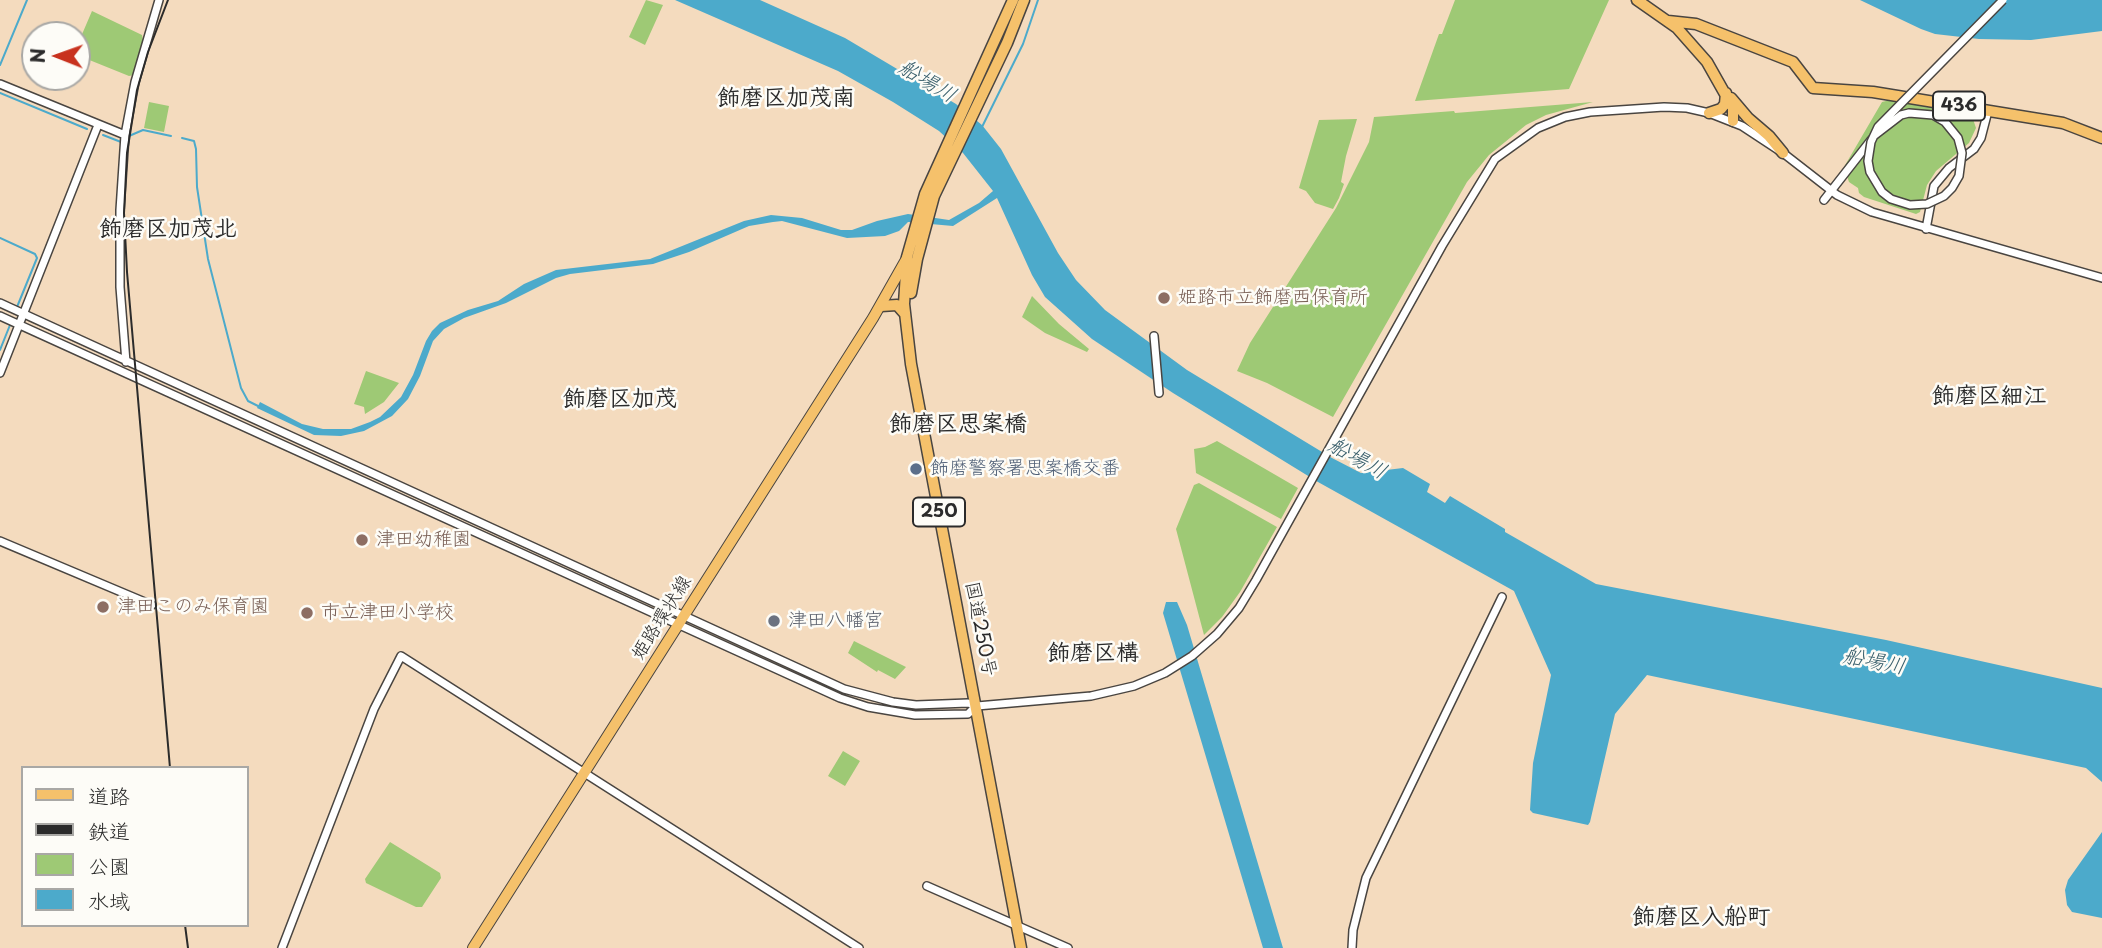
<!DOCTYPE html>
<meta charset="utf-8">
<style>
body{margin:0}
#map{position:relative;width:2102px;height:948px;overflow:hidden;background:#f4dbbe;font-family:"Playpen Sans","Klee One",sans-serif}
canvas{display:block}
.legend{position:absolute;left:21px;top:766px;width:228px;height:161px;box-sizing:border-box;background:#fdfcf7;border:2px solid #a9a8a5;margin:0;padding:9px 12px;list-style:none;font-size:21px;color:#2b2b2b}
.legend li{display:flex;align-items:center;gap:14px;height:35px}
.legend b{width:35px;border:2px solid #a9a8a5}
.north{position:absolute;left:21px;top:21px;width:70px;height:70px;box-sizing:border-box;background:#fdfcf7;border:2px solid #a9a8a5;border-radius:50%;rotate:271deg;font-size:19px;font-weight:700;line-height:28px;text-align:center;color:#2b2b2b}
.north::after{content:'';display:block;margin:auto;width:24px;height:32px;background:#c8321e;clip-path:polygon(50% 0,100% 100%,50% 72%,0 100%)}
</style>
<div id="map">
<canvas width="2102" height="948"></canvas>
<ul class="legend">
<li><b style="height:9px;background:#f5c16b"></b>道路</li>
<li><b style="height:9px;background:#2b2b2b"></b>鉄道</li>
<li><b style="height:19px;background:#9ec975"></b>公園</li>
<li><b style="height:19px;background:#4caacb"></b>水域</li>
</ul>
<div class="north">N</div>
</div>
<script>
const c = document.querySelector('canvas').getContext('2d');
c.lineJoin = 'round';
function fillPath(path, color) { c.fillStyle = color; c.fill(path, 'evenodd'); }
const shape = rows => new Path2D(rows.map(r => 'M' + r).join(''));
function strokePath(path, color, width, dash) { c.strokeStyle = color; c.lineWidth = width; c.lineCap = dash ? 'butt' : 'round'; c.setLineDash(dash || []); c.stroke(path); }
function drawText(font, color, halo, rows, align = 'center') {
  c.font = font + ' "Playpen Sans","Klee One",sans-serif'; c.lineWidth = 5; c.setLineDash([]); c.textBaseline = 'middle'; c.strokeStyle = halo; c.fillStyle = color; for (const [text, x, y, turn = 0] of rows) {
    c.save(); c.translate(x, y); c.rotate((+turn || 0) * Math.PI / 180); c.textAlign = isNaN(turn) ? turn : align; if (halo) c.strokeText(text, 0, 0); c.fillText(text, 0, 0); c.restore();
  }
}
fillPath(shape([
 [646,0,663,5,645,45,629,37],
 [1455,0,1609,0,1569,89,1415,101,1439,34,1442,34],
 [92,11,142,35,143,40,134,75,129,76,77,55,77,46],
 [1894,99,1966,112,1973,119,1976,128,1969,143,1936,171,1927,185,1920,212,1916,214,1864,197,1859,193,1858,188,1849,182,1844,167,1882,102],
 [149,102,169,106,164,132,144,128],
 [1593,102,1546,115,1526,125,1489,155,1467,182,1333,417,1267,383,1237,371,1250,343,1336,208,1369,142,1374,117,1454,111,1455,113],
 [1357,119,1346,156,1341,182,1344,184,1339,198,1333,209,1315,203,1306,191,1299,188,1319,120],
 [1032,296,1059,324,1089,349,1087,352,1045,333,1022,317],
 [366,371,399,383,384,402,365,414,364,407,354,404],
 [1217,441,1298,488,1281,519,1196,473,1194,449,1205,447],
 [1199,483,1277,527,1240,592,1222,617,1204,635,1176,529,1194,485],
 [854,641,906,667,895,679,878,670,877,672,848,653],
 [843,751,860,761,845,786,828,776],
 [390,842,440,873,441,878,422,907,416,907,366,883,365,879]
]), '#9ec975');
fillPath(shape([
 [675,0,760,0,845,38,956,104,982,125,1001,149,1058,253,1076,280,1105,310,1187,370,1332,458,1361,473,1403,468,1430,484,1427,492,1445,503,1450,496,1505,529,1505,532,1596,584,1886,640,2102,688,2102,782,2086,768,1647,675,1615,714,1590,822,1588,825,1533,813,1530,810,1533,763,1551,675,1514,591,1318,482,1173,393,1092,339,1045,297,1032,275,997,198,953,226,908,222,899,231,885,236,847,238,782,221,773,222,749,226,689,252,653,264,570,274,556,278,506,303,464,318,444,329,433,341,420,376,408,399,392,416,364,431,341,436,314,435,257,408,260,402,302,424,323,429,351,429,370,422,380,417,401,397,413,375,426,341,432,331,440,323,468,310,498,301,524,284,556,270,650,259,744,221,771,215,802,218,841,230,852,230,877,221,908,214,949,220,979,203,993,191,963,153,939,131,893,102,838,71],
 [1860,0,2102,0,2102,31,2031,40,1979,39,1935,34,1921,29],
 [1166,602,1177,602,1187,625,1283,948,1263,948,1163,613],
 [2102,832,2102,918,2072,912,2067,905,2065,890,2068,880]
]), '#4caacb');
strokePath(shape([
 [0,65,27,0],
 [0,93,87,129],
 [982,127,1023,44,1038,0],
 [103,135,121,142],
 [129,136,143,130,171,136],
 [182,138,194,141,196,149,197,187,208,259,241,388,248,401,260,407],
 [0,238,35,254,37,258,17,307],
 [0,350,10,325]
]), '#4caacb', 2);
const minor = shape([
 [0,84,125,135],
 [1824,200,1871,140],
 [1926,229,1934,186,1949,168,1974,149,1981,138,1988,111],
 [0,303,844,689,893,702,916,705,968,703,977,706,1091,696,1134,686,1165,673,1192,656,1217,634,1239,608,1256,580,1442,246,1495,159,1538,128,1565,117,1590,112,1664,107,1687,108,1709,113,1742,126,1783,153,1837,195,1872,212,2102,278],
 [0,316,840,698,868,707,915,715,968,714,976,706],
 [1154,336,1159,393],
 [126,362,120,287,120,210,125,135,135,82,159,0],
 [0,373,98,125],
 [0,541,152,605],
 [927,886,1068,948],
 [282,948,374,709,401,656,859,948],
 [1352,948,1353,930,1366,878,1502,597]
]);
const major = shape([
 [473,948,873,318,907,258]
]);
const highway = shape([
 [1013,0,925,194,907,257,904,304,911,364,1021,948],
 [1637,0,1677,28,1707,62,1733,108,1733,121],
 [1668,21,1696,24,1793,62,1813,88,1873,92,2063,123,2102,138],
 [1731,98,1748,118,1769,136,1783,153],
 [1709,113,1721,109,1725,104,1726,93],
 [911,293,917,259,934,196,1007,43,1024,0],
 [881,306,897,305,905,314]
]);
strokePath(minor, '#494541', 10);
strokePath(major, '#494541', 12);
strokePath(highway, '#494541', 13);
strokePath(minor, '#fff', 7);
strokePath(major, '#f5c16b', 10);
strokePath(highway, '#f5c16b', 10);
strokePath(shape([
 [168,0,148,52,137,90,127,153,124,213,127,272,170,768],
 [185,925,188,948]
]), '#2b2b2b', 2);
const minorBridge = shape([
 [1875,135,1901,115,1909,113,1933,115,1945,122,1958,138,1962,153,1959,176,1952,188,1944,196,1927,204,1910,205,1891,199,1882,192,1870,172,1868,161,1871,142,1878,127,2003,0]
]);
strokePath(minorBridge, '#494541', 10, []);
strokePath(minorBridge, '#fff', 7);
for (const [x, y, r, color] of [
 [1164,298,7,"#8d6e63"],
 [916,469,7,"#5c6f8a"],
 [362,540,7,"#8d6e63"],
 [103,607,7,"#8d6e63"],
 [307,613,7,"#8d6e63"],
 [774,621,7,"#6b7280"]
]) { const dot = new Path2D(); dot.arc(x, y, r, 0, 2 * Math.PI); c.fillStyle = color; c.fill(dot); strokePath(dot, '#fdfcf7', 2.5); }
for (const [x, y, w] of [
 [1959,106,52],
 [939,512,52]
]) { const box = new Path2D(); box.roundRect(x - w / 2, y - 14.5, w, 29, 5); c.fillStyle = '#fdfcf7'; c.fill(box); strokePath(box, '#2b2b2b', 2); }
drawText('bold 18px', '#2b2b2b', null, [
 ["436",1959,106],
 ["250",939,512]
]);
drawText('19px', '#785e54', '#fdfcf7', [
 ["姫路市立飾磨西保育所",1178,298],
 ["津田幼稚園",376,540],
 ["津田このみ保育園",117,607],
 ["市立津田小学校",321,613]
], 'left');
drawText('19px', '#4e5e75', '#fdfcf7', [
 ["飾磨警察署思案橋交番",930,469]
], 'left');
drawText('19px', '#2b2b2b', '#fdfcf7', [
 ["姫路環状線",662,618,-58],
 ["国道250号",980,629,79]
]);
drawText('19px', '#5b616d', '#fdfcf7', [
 ["津田八幡宮",788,621]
], 'left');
drawText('italic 21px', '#385e6b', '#fdfcf7', [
 ["船場川",927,82,31],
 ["船場川",1357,459,29],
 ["船場川",1874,662,11]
]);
drawText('bold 23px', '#2b2b2b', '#fdfcf7', [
 ["飾磨区加茂南",786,99],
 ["飾磨区加茂北",168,230],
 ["飾磨区細江",1989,397],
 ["飾磨区加茂",620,400],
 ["飾磨区思案橋",958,425],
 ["飾磨区構",1093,654],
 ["飾磨区入船町",1701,918]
]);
</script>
